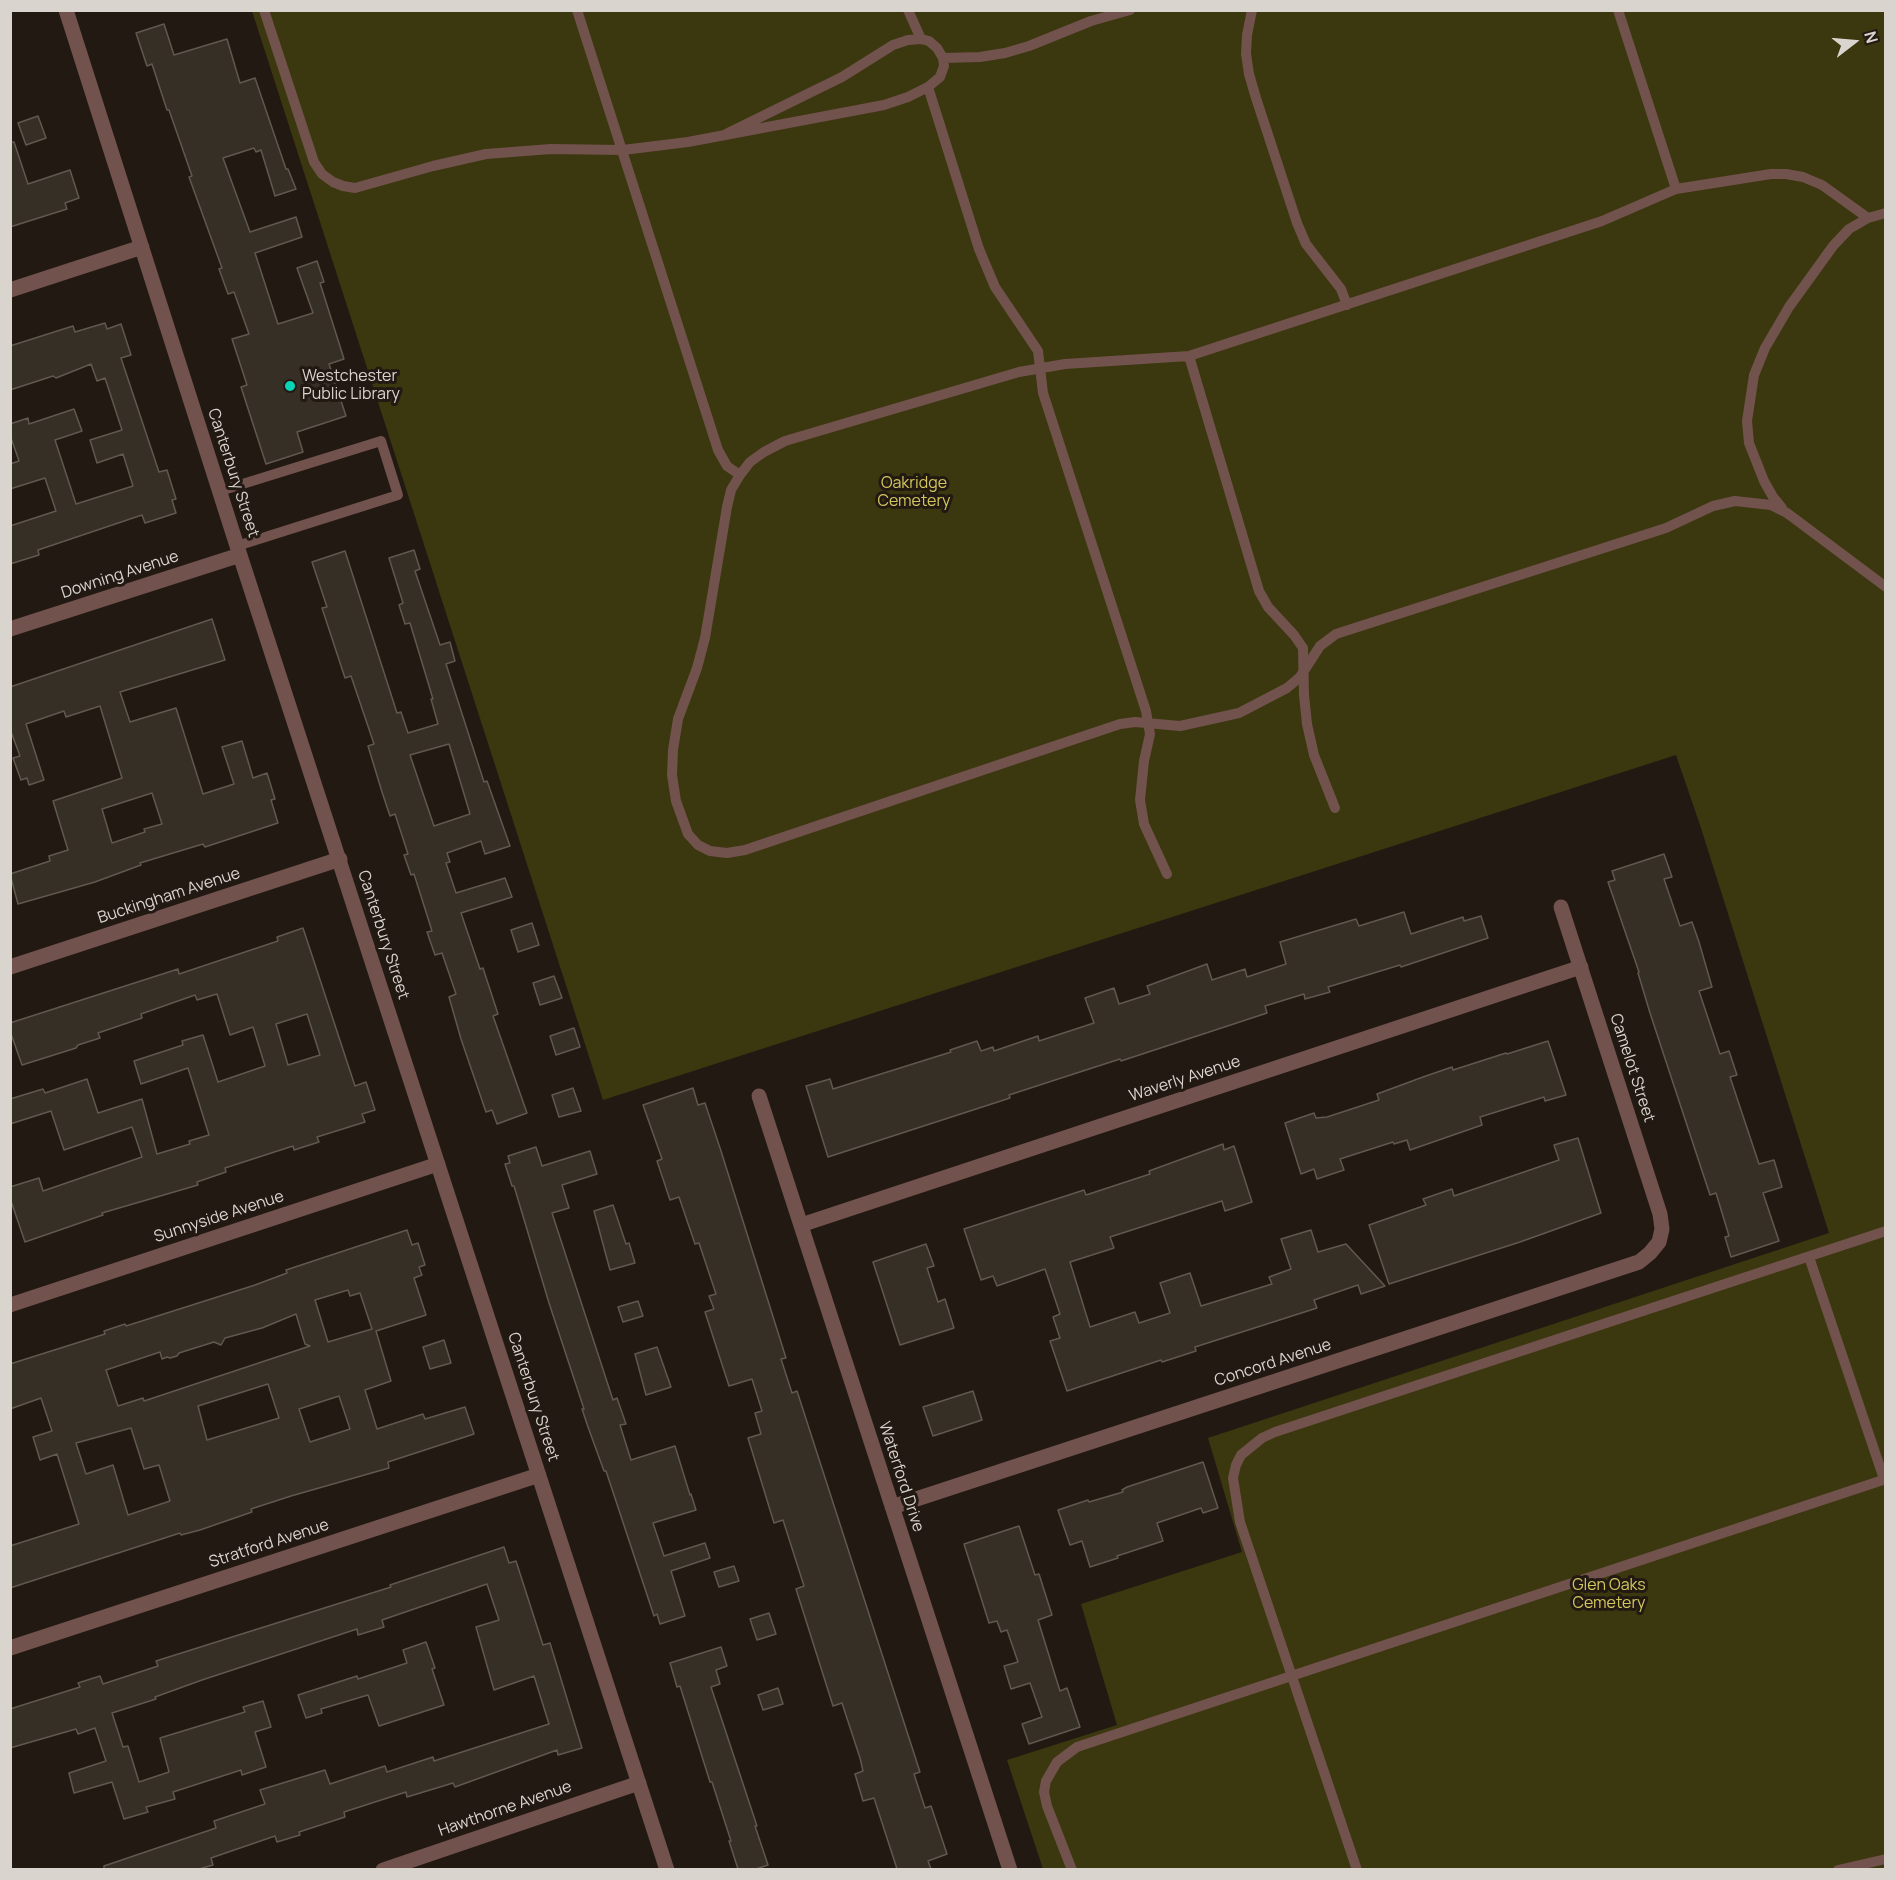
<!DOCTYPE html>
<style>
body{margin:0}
#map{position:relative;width:1896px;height:1880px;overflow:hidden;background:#221913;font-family:Manrope,sans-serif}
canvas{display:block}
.frame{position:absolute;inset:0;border:12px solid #dad4cf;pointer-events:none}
.north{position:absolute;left:1824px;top:12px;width:60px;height:60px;-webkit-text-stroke:4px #221913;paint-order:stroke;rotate:74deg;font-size:16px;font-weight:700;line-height:24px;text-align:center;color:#dad4cf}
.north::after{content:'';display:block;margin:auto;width:21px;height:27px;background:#dad4cf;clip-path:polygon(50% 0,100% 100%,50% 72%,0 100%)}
</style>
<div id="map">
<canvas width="1896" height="1880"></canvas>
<div class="frame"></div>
<div class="north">N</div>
</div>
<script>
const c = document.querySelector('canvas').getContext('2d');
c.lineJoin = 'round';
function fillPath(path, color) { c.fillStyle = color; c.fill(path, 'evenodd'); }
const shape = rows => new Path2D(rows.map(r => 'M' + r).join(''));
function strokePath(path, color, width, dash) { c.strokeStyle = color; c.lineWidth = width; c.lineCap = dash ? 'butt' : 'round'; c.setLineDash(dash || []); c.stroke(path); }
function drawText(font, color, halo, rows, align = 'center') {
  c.font = font + ' Manrope,sans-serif'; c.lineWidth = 6; c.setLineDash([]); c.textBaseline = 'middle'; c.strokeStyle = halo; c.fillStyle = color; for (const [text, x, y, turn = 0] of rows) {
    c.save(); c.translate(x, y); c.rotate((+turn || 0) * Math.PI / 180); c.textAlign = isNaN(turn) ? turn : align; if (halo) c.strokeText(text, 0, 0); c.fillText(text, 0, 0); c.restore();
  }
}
fillPath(shape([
 [252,11,1885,11,1885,1869,1043,1869,1007,1760,1117,1725,1081,1604,1242,1552,1208,1438,1829,1233,1700,825,1676,755,603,1100]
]), '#3b370f');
const building = shape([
 [164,24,174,55,227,39,240,83,255,78,286,169,288,169,296,189,275,196,261,150,256,152,254,148,223,158,250,232,296,217,302,237,255,253,278,324,313,313,297,268,317,261,324,282,320,283,344,359,329,364,346,416,297,432,303,452,266,464,241,387,247,385,232,339,249,334,234,292,228,294,219,269,222,268,189,177,192,176,169,110,167,110,152,64,147,66,136,33,164,24],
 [38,116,46,138,26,145,18,123,38,116],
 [10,142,14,142,28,184,70,170,79,198,65,203,67,209,10,227,10,142],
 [105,323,107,329,121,324,131,355,121,358,159,472,167,470,176,499,172,500,176,513,145,523,142,515,38,550,39,555,10,564,10,526,56,511,45,478,10,489,10,464,19,461,10,435,10,424,28,418,29,424,74,409,82,431,55,440,76,504,133,486,123,454,97,463,90,440,122,430,105,378,97,381,91,364,56,378,53,376,10,390,10,346,73,326,75,332,105,323],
 [414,550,420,569,415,571,440,645,450,642,455,661,446,664,484,782,487,781,510,846,485,854,481,841,447,853,450,862,446,863,456,893,505,878,512,897,461,913,480,969,483,968,498,1014,493,1016,527,1113,497,1124,492,1110,486,1112,461,1039,449,997,456,994,442,953,435,955,427,932,432,931,414,874,411,875,404,855,408,854,395,814,390,816,382,792,368,746,374,744,351,676,345,678,322,608,327,607,312,562,345,551,397,713,401,712,408,733,438,724,431,699,433,699,410,623,405,624,399,605,403,603,389,558,414,550],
 [449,744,470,814,434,826,410,755,449,744],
 [212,619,225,660,120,692,130,722,176,708,203,794,234,784,222,747,242,741,253,778,267,773,275,799,271,800,278,823,205,847,203,844,140,863,141,865,95,882,18,904,10,874,50,861,49,856,68,850,53,801,122,778,100,706,66,717,64,711,26,724,44,780,29,785,27,778,21,780,13,758,20,756,10,729,10,687,212,619],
 [152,793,162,824,144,829,145,832,112,843,102,809,152,793],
 [1664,854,1672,877,1664,879,1680,926,1692,922,1699,942,1712,987,1699,991,1720,1054,1729,1051,1737,1075,1730,1077,1759,1164,1774,1160,1782,1187,1763,1193,1779,1241,1731,1257,1725,1237,1729,1236,1716,1193,1710,1195,1650,1013,1638,973,1639,972,1608,882,1615,880,1612,871,1664,854],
 [1404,912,1411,934,1463,917,1464,921,1481,916,1488,938,1401,967,1400,965,1328,987,1330,992,1305,999,1304,994,1265,1006,1267,1013,1121,1061,1120,1059,1052,1081,1009,1095,1010,1098,828,1157,806,1086,830,1079,833,1089,951,1052,950,1050,977,1041,981,1051,993,1047,994,1051,1038,1036,1039,1041,1094,1023,1085,998,1114,988,1119,1004,1150,994,1147,986,1207,964,1212,980,1245,969,1247,977,1286,964,1280,942,1356,919,1359,926,1404,912],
 [532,923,539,945,518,952,511,930,532,923],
 [303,928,355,1086,366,1082,375,1110,362,1114,365,1122,317,1137,319,1142,294,1150,293,1146,225,1168,226,1172,197,1182,198,1185,102,1213,103,1215,25,1242,10,1198,10,1187,39,1178,43,1191,142,1157,132,1127,64,1150,51,1111,10,1124,10,1099,43,1089,45,1093,87,1079,98,1113,142,1099,157,1154,190,1144,189,1141,209,1135,188,1068,141,1084,134,1061,183,1045,182,1041,203,1035,218,1082,265,1066,253,1027,230,1035,217,994,197,1000,195,995,141,1014,142,1018,98,1033,100,1038,78,1045,76,1048,22,1065,10,1031,10,1023,178,969,179,974,278,941,277,937,303,928],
 [307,1014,320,1055,288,1065,276,1024,307,1014],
 [554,976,562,998,540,1005,533,983,554,976],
 [574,1028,580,1047,556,1055,550,1036,574,1028],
 [1548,1041,1566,1095,1545,1101,1544,1097,1480,1117,1482,1125,1410,1150,1407,1140,1394,1144,1393,1142,1340,1159,1344,1170,1317,1179,1314,1169,1301,1174,1285,1123,1314,1113,1316,1118,1327,1117,1379,1100,1377,1094,1423,1077,1452,1067,1453,1070,1506,1053,1507,1054,1548,1041],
 [573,1088,581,1111,559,1117,552,1095,573,1088],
 [693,1088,698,1105,705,1103,721,1151,786,1358,781,1359,792,1393,797,1391,920,1772,914,1774,925,1808,931,1806,947,1854,928,1861,931,1869,897,1869,874,1798,863,1801,855,1774,863,1771,860,1758,842,1703,833,1706,796,1589,804,1586,783,1520,774,1523,748,1438,761,1434,755,1413,762,1411,752,1379,729,1386,705,1312,714,1309,709,1296,716,1294,699,1243,695,1244,679,1197,670,1200,657,1161,662,1159,643,1105,693,1088],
 [1578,1138,1601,1213,1520,1242,1389,1284,1369,1225,1426,1205,1423,1199,1452,1189,1454,1196,1559,1160,1554,1145,1578,1138],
 [1223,1144,1224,1150,1234,1146,1252,1202,1225,1211,1222,1201,1110,1237,1114,1248,1070,1262,1090,1327,1135,1312,1139,1323,1170,1313,1160,1283,1190,1273,1201,1306,1272,1284,1269,1277,1291,1269,1281,1239,1311,1230,1318,1252,1346,1244,1385,1286,1361,1294,1358,1285,1314,1300,1317,1308,1195,1347,1196,1351,1162,1362,1161,1360,1067,1391,1050,1341,1060,1338,1053,1317,1060,1314,1045,1269,997,1286,993,1276,981,1280,964,1229,1084,1190,1086,1195,1150,1174,1149,1171,1223,1144],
 [536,1147,542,1166,590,1151,597,1174,562,1185,569,1208,552,1213,613,1400,617,1398,626,1424,620,1425,631,1460,675,1446,690,1495,691,1494,696,1510,653,1523,664,1556,705,1543,710,1558,671,1571,685,1616,660,1624,657,1614,654,1616,606,1471,604,1471,588,1427,582,1409,584,1409,549,1303,514,1186,512,1186,505,1164,510,1163,508,1156,536,1147],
 [613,1205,626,1244,629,1243,635,1263,610,1270,594,1211,613,1205],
 [407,1230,412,1245,418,1243,425,1265,419,1267,422,1275,414,1278,426,1315,376,1331,391,1381,365,1390,377,1429,423,1414,425,1419,465,1407,474,1434,388,1462,389,1468,291,1496,251,1509,252,1512,200,1530,181,1535,180,1533,10,1588,10,1546,79,1524,57,1454,40,1460,33,1437,52,1431,41,1398,10,1409,10,1364,105,1334,104,1331,125,1324,126,1326,255,1285,287,1273,286,1270,407,1230],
 [348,1290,350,1296,360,1293,372,1329,328,1342,315,1300,348,1290],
 [296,1314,305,1344,310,1346,144,1401,143,1398,118,1406,106,1370,160,1352,162,1359,167,1357,170,1358,177,1356,179,1353,214,1342,221,1345,225,1338,262,1328,296,1314],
 [268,1384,279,1418,207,1440,198,1406,268,1384],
 [339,1396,350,1429,310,1442,299,1409,339,1396],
 [131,1428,144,1469,159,1465,170,1501,128,1515,113,1465,86,1474,76,1443,131,1428],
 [926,1244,934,1266,927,1268,938,1302,945,1299,954,1328,900,1345,873,1262,926,1244],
 [638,1301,643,1316,623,1322,618,1307,638,1301],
 [444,1340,451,1363,430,1369,423,1347,444,1340],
 [657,1347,671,1387,646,1395,635,1354,657,1347],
 [973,1391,982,1420,933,1436,923,1407,973,1391],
 [1203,1462,1218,1508,1203,1513,1201,1508,1157,1523,1163,1541,1117,1556,1118,1558,1090,1567,1082,1541,1070,1545,1058,1510,1088,1500,1089,1502,1123,1492,1122,1490,1127,1487,1203,1462],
 [1019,1526,1035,1575,1039,1574,1052,1615,1038,1620,1060,1691,1067,1688,1080,1727,1029,1744,1022,1724,1042,1717,1030,1683,1011,1689,1004,1666,1018,1662,1007,1630,1001,1632,997,1621,989,1623,964,1544,1019,1526],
 [504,1547,509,1563,516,1561,543,1645,550,1643,582,1748,558,1755,557,1750,455,1787,453,1783,407,1797,406,1792,344,1812,345,1817,299,1832,300,1835,277,1842,275,1836,211,1858,213,1865,199,1869,104,1869,104,1866,216,1828,214,1821,265,1804,260,1790,325,1770,330,1784,385,1766,387,1772,433,1757,434,1761,549,1724,534,1676,494,1690,476,1627,499,1620,487,1584,382,1620,384,1627,358,1635,357,1629,202,1680,155,1697,156,1699,112,1713,123,1747,128,1746,139,1782,169,1772,160,1738,245,1712,243,1707,263,1701,271,1727,255,1732,266,1767,242,1775,241,1770,173,1792,175,1799,146,1807,148,1812,124,1819,112,1782,74,1793,69,1773,106,1761,95,1728,78,1734,76,1729,10,1748,10,1709,80,1687,78,1683,100,1676,103,1684,158,1666,156,1661,391,1587,390,1585,504,1547],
 [734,1566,739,1581,719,1587,714,1572,734,1566],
 [769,1613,776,1634,757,1640,750,1619,769,1613],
 [426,1642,435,1668,432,1669,444,1705,379,1726,368,1695,321,1709,322,1713,306,1718,298,1695,357,1676,358,1679,407,1663,403,1650,426,1642],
 [721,1647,727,1666,716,1670,720,1684,711,1687,757,1826,755,1826,768,1865,756,1869,738,1869,729,1841,731,1841,712,1782,710,1782,680,1686,677,1687,670,1663,721,1647],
 [778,1688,783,1704,763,1710,758,1695,778,1688]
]);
fillPath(building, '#352f26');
strokePath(building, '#60594f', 1.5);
strokePath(shape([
 [264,10,314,162,322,174,333,182,343,186,355,188,433,166,486,154,551,149,623,150,688,142,884,105,908,97,928,87,940,77,944,66,943,58,937,48,929,41,921,39,908,40,893,45,842,77,726,134],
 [577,10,718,450,727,466,740,475],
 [908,10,921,39],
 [1252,10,1247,35,1246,54,1249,74,1256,98,1297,223,1306,244,1341,289,1347,305],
 [1618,10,1676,189],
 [943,58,980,57,1005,53,1029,46,1091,21,1130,10],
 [928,87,979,249,995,287,1038,351,1043,393,1146,711,1150,734,1144,761,1140,800,1144,824,1167,874],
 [1868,218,1822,185,1803,177,1786,174,1771,174,1676,189,1602,221,1189,356,1065,364,1019,372,785,441,764,452,750,462,740,475,731,490,727,507,705,638,697,668,678,719,673,750,672,775,676,801,688,834,698,845,710,851,727,853,745,850,1120,724,1135,722,1180,726,1239,713,1287,688,1300,677,1320,646,1336,634,1666,528,1713,506,1735,501,1771,505,1787,513,1886,587],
 [1189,356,1259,591,1268,607,1294,635,1303,648,1304,695,1307,724,1314,755,1335,808],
 [220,491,381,441,398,495,237,546],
 [1782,508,1773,497,1764,481,1749,443,1747,421,1754,375,1765,348,1789,307,1833,246,1849,229,1868,218,1886,213],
 [1809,1257,1884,1479],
 [1072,1870,1047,1806,1044,1792,1046,1781,1057,1762,1077,1747,1886,1479],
 [1357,1870,1240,1522,1233,1478,1236,1465,1241,1455,1262,1438,1275,1432,1886,1231],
 [1838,1870,1886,1859]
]), '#72524c', 10);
strokePath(shape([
 [66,10,237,546,667,1870],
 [10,290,142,247],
 [10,629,240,555],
 [10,967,340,859],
 [759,1096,1010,1870],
 [801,1225,1581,967],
 [10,1305,438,1164],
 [892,1507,1639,1262,1650,1253,1659,1242,1662,1229,1660,1214,1561,907],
 [10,1648,539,1475],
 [383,1870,639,1783]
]), '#72524c', 15);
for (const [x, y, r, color] of [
 [290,386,6,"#08d5b5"]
]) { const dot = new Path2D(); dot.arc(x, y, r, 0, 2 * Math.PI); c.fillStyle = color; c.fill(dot); strokePath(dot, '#221913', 2); }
drawText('16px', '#dad4cf', '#221913', [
 ["Westchester",302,377],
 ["Public Library",302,395]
], 'left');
drawText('16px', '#dad4cf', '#221913', [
 ["Canterbury Street",233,473,72],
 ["Downing Avenue",120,575,-18],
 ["Buckingham Avenue",169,896,-18],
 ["Canterbury Street",383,935,72],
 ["Camelot Street",1632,1068,72],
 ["Waverly Avenue",1185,1079,-18],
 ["Sunnyside Avenue",219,1217,-18],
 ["Concord Avenue",1273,1363,-18],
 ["Canterbury Street",533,1397,72],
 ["Waterford Drive",901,1477,72],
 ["Stratford Avenue",269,1544,-18],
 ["Hawthorne Avenue",505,1809,-19]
]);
drawText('16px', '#d2c75c', '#221913', [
 ["Oakridge",914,484],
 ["Cemetery",914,502],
 ["Glen Oaks",1609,1586],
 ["Cemetery",1609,1604]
]);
</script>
